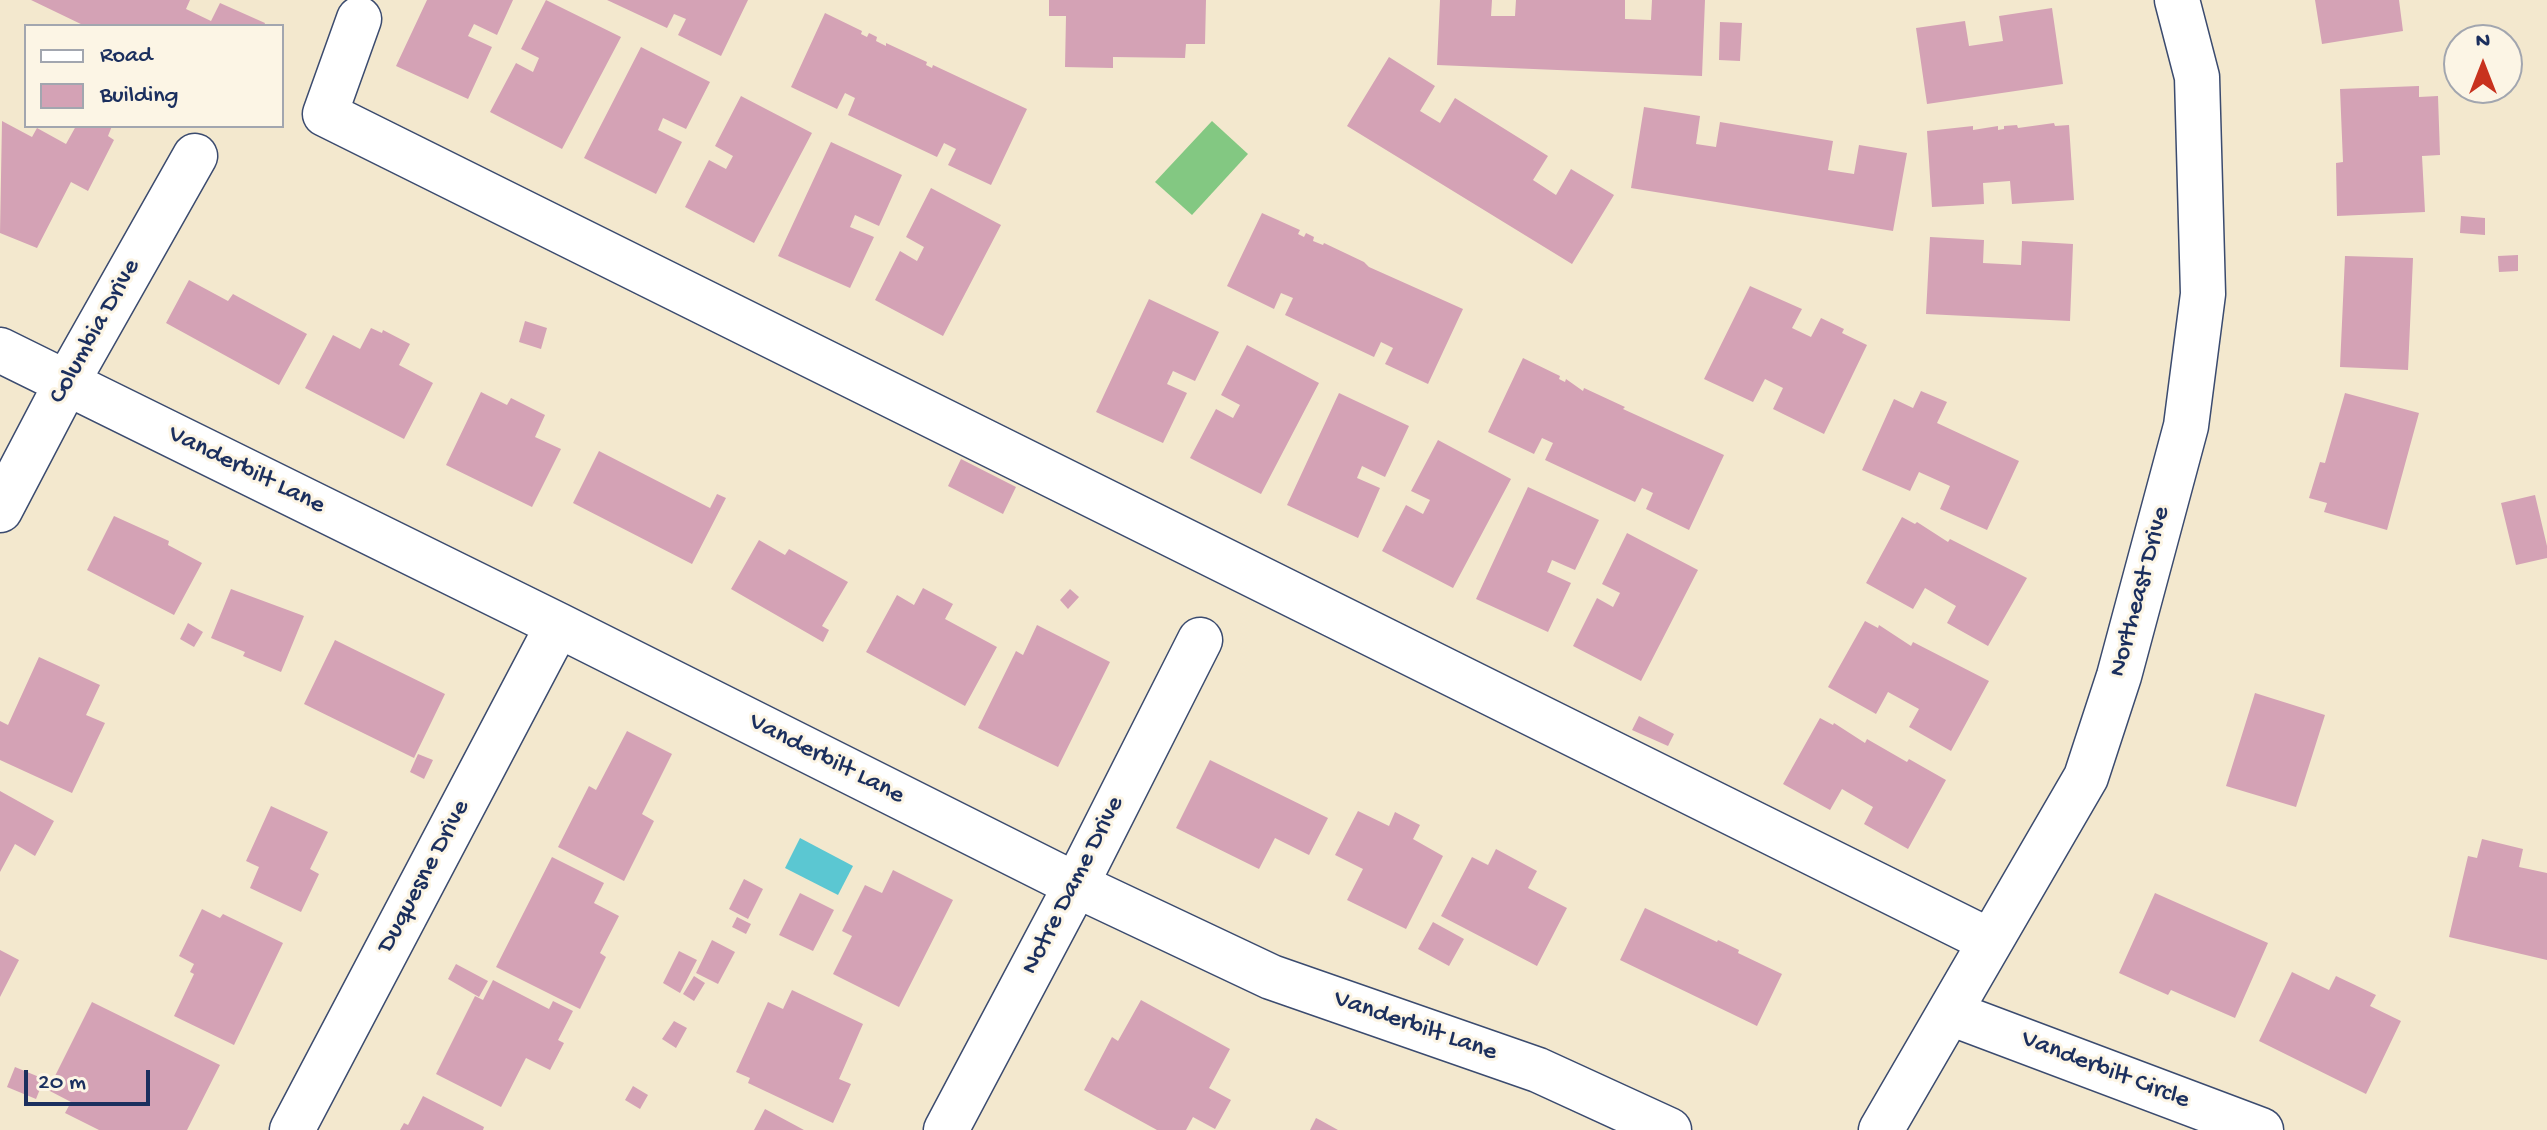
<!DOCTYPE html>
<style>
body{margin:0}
#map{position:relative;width:2547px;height:1130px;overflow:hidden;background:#f3e8ce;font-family:"Gochi Hand",sans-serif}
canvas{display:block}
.legend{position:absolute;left:24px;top:24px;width:260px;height:104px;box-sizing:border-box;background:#fcf5e5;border:2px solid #a2a6af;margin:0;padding:10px 14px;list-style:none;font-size:24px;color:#1b2f5e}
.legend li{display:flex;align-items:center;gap:16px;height:40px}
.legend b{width:40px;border:2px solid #a2a6af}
.north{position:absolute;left:2443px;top:24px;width:80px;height:80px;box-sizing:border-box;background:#fcf5e5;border:2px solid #a2a6af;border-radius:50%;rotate:0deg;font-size:22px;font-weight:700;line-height:32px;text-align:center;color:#1b2f5e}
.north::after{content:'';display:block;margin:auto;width:28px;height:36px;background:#c8321e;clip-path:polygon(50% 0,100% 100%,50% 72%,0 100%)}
.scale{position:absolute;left:24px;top:1070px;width:126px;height:36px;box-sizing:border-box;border:4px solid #1b2f5e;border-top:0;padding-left:10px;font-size:24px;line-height:28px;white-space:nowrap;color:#1b2f5e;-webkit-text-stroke:6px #fcf5e5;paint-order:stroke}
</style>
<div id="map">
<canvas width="2547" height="1130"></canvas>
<ul class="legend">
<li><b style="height:10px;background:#fff"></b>Road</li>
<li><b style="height:22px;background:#d4a2b5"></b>Building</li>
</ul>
<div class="north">N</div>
<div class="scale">20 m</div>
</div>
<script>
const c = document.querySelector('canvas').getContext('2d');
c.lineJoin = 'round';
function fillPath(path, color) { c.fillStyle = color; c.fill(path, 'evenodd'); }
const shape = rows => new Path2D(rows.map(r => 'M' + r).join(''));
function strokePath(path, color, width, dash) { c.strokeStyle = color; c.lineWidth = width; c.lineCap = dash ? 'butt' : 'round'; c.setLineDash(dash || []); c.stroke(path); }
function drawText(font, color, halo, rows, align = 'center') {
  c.font = font + ' "Gochi Hand",sans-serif'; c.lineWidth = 6; c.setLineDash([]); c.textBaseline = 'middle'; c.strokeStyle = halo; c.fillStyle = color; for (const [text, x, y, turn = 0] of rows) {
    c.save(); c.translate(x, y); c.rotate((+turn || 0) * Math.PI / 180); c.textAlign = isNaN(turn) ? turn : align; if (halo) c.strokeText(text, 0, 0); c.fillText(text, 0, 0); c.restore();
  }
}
fillPath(shape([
 [1212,121,1248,154,1192,215,1155,182]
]), '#83c882');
fillPath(shape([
 [800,838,853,866,838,895,785,868]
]), '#5bc7d2');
fillPath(shape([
 [31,0,190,0,186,9,211,21,220,3,265,23,264,26,85,26],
 [427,0,513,0,497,35,474,24,468,36,492,47,468,99,396,66],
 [546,0,621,37,562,149,490,112,516,63,533,72,539,58,521,49],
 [607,0,748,0,721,56,678,35,686,19,674,14,667,28],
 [1049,0,1206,0,1205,44,1186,44,1185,58,1113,57,1113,68,1065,67,1066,16,1049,16],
 [1440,0,1492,0,1491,16,1515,16,1516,0,1625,0,1625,19,1651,20,1652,0,1705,0,1702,76,1437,65],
 [2315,0,2399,0,2403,31,2322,44],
 [2052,8,2063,84,1927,104,1916,28,1965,21,1969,46,2003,41,1999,16],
 [825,13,862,31,861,34,867,37,869,33,877,37,876,41,886,46,886,43,927,62,926,65,932,68,933,65,1027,109,991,185,948,165,956,149,944,143,937,157,848,115,855,98,845,93,837,109,791,87],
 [1720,22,1742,23,1740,61,1719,60],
 [641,47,710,82,686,129,663,118,658,130,682,142,656,194,584,158],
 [1389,57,1435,86,1420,111,1440,123,1455,98,1548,156,1533,180,1556,195,1571,169,1614,195,1572,264,1347,126],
 [2419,86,2419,97,2438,96,2440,155,2422,156,2425,212,2337,216,2336,163,2343,162,2340,89],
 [741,96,812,133,754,243,685,207,709,160,726,169,733,156,715,146],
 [1644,107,1700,116,1696,144,1716,147,1720,122,1833,141,1828,170,1854,174,1859,145,1907,153,1893,231,1631,188],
 [2,121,32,137,37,128,66,144,76,126,112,126,108,136,114,140,88,191,71,182,37,248,0,233],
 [2054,123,2055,126,2069,125,2074,200,2012,204,2010,181,1983,183,1984,204,1932,207,1927,131,1973,126,1973,130,1998,126,1998,130,2004,129,2004,126,2017,125,2018,128],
 [831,142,902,175,879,226,855,215,850,227,874,237,850,288,778,256],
 [931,188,1001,225,943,336,875,300,900,251,917,261,924,247,906,237],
 [1262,213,1300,230,1298,234,1304,237,1306,233,1314,237,1313,241,1323,245,1324,243,1364,262,1369,267,1463,309,1428,384,1385,364,1393,348,1381,342,1374,357,1285,315,1293,298,1281,293,1274,309,1227,286],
 [2461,216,2485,218,2485,235,2460,233],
 [1930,237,1984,240,1983,263,2021,265,2022,241,2073,244,2070,321,1926,314],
 [2518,255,2518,271,2499,272,2498,256],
 [2345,256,2413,258,2408,370,2340,367],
 [189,280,228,301,233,294,307,334,279,385,166,323],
 [1750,286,1802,309,1792,328,1811,337,1821,318,1844,329,1842,333,1867,345,1824,434,1773,409,1783,388,1765,379,1753,402,1704,379],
 [1149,299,1219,332,1195,381,1173,371,1167,384,1187,393,1163,443,1096,412],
 [525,321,547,328,541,349,519,342],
 [371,328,382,333,383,330,410,344,399,365,433,383,404,439,305,388,333,335,360,349],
 [1247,345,1319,383,1261,494,1190,458,1216,409,1233,418,1240,405,1221,395],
 [1523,358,1560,376,1559,379,1565,382,1566,379,1583,391,1584,388,1625,407,1623,409,1724,455,1689,530,1646,509,1653,493,1642,488,1635,502,1545,460,1553,443,1542,438,1534,454,1488,432],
 [1921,391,1947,402,1937,423,2019,461,1987,530,1940,509,1950,486,1919,472,1910,491,1862,470,1894,399,1913,408],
 [481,392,507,405,511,398,545,415,535,437,561,449,532,507,446,465],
 [1339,393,1409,426,1385,477,1362,466,1357,478,1380,488,1358,538,1287,505],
 [2345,393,2419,413,2387,530,2324,512,2327,503,2309,498,2320,462,2325,463],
 [1438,440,1511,479,1453,588,1382,551,1406,505,1423,514,1430,500,1411,491],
 [599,451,710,508,717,494,726,498,692,564,573,503],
 [961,459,1016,487,1003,514,948,486],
 [1528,487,1599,520,1575,570,1552,560,1547,572,1571,583,1548,632,1476,599],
 [2535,495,2547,546,2547,558,2516,565,2501,503],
 [114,516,169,541,168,545,202,563,174,615,87,570],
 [1902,517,1915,524,1917,522,1948,542,1950,539,2027,578,1988,646,1947,623,1956,606,1925,588,1913,609,1866,583],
 [1627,533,1698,570,1641,681,1573,646,1597,598,1613,607,1620,593,1602,584],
 [759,540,785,555,789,549,848,582,822,626,829,630,823,642,731,589],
 [923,588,953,604,945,619,997,647,965,706,866,652,897,595,914,605],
 [231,589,304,616,281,672,243,656,245,652,211,638],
 [1070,589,1079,597,1068,609,1060,600],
 [1865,621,1878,628,1879,625,1911,646,1913,642,1989,681,1951,751,1909,727,1919,709,1888,692,1876,714,1828,687],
 [188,623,203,632,194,647,180,639],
 [1037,625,1110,662,1058,767,978,728,1016,651,1023,655],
 [335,640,445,694,414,758,304,704],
 [39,657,100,685,86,715,105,723,72,793,0,760,0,721,8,725],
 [2255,693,2325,715,2296,807,2226,786],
 [1639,716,1674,734,1668,746,1632,730],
 [1820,718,1833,725,1834,723,1865,743,1867,739,1907,762,1909,759,1946,780,1908,849,1864,824,1873,807,1842,789,1830,810,1783,784],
 [627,731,672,754,642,814,654,821,624,881,558,847,589,786,596,790],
 [418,754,433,760,424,779,410,772],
 [1210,760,1328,818,1309,855,1275,838,1259,869,1176,828],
 [0,791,54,821,35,856,15,844,0,872],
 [271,806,328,832,310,869,319,874,301,912,250,888,259,867,246,861],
 [1358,811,1389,826,1395,812,1420,825,1413,839,1443,856,1406,929,1347,900,1363,869,1335,855],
 [2482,839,2523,849,2519,867,2547,873,2547,960,2449,937,2468,856,2477,858],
 [1496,849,1537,871,1528,888,1567,908,1537,966,1441,916,1472,857,1488,865],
 [552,857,604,883,594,903,619,916,600,953,606,957,580,1009,496,967],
 [893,870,953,900,899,1007,833,974,852,936,842,931,865,885,882,893],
 [744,879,763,889,748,919,729,909],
 [800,893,834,910,813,951,779,935],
 [2155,893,2268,943,2235,1018,2171,990,2168,995,2119,973],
 [1645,908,1717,942,1718,940,1739,950,1738,953,1782,974,1757,1026,1620,960],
 [202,909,220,918,223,914,283,943,234,1045,174,1016,194,974,190,972,194,964,179,956],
 [737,917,751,924,746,934,732,927],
 [1433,922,1464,939,1449,966,1418,949],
 [712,940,735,952,718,984,696,973],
 [0,950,19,960,0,997],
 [679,951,697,960,680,993,663,983],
 [456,964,488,981,479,997,448,979],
 [2292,972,2329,990,2336,976,2376,995,2370,1006,2401,1021,2366,1094,2259,1041],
 [694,976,705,983,694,1001,683,994],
 [493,980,549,1009,553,1001,573,1011,558,1040,564,1043,550,1070,526,1058,501,1107,436,1074,475,996,483,1000],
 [792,990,863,1024,839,1079,851,1084,833,1123,748,1083,750,1078,736,1072,768,1002,783,1009],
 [1141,1000,1230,1049,1209,1088,1231,1100,1215,1129,1193,1117,1186,1130,1157,1130,1084,1090,1112,1037,1118,1041],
 [92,1002,220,1065,187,1130,99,1130,65,1113,71,1102,48,1090],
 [674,1021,687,1028,676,1048,662,1039],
 [15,1067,44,1079,36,1099,7,1087],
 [633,1086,648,1095,640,1109,625,1100],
 [423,1096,484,1127,483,1130,400,1130,404,1123,408,1125],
 [765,1109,804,1130,754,1130],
 [1316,1118,1320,1120,1338,1130,1310,1130]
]), '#d4a2b5');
const minor = shape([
 [359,19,325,114,1990,941],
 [0,350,558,625,1076,885,1271,977,1538,1070,1669,1130],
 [0,510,66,384,195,156],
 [1950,1013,2261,1130],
 [292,1130,558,625],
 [946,1130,1076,885,1200,640],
 [1881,1130,2086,777,2119,676,2186,426,2203,294,2197,77,2177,0]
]);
strokePath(minor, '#3b4b6f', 47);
strokePath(minor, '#fff', 44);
drawText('26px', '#1b2f5e', '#fcf5e5', [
 ["Columbia Drive",96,332,-61],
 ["Vanderbilt Lane",246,471,26],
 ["Northeast Drive",2141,592,-75],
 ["Vanderbilt Lane",826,760,27],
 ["Duquesne Drive",425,877,-62],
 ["Notre Dame Drive",1074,886,-63],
 ["Vanderbilt Lane",1415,1027,19],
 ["Vanderbilt Circle",2105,1071,21]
]);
</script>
